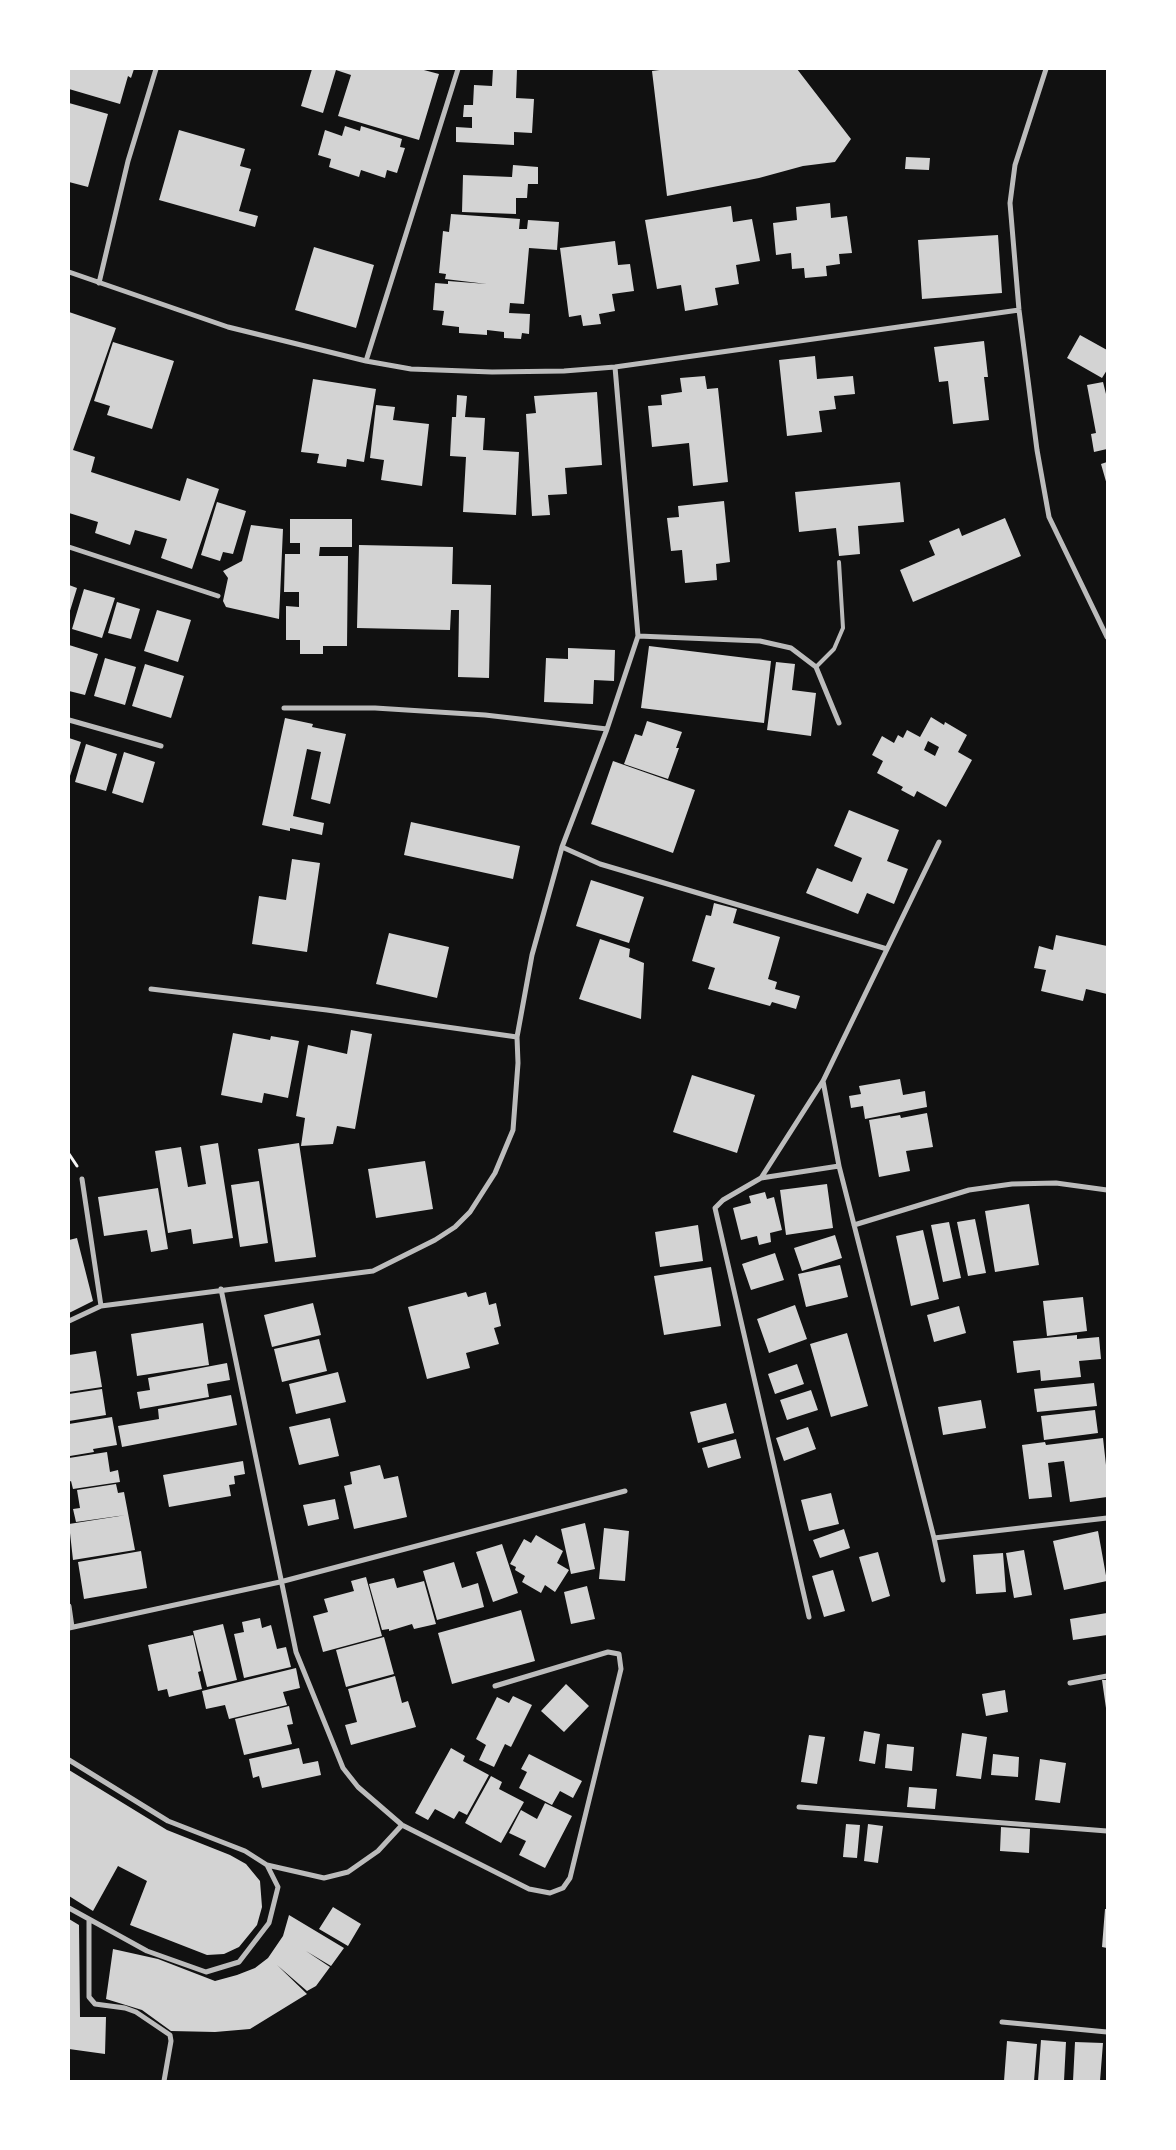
<!DOCTYPE html>
<style>
body{margin:0}
#map{position:relative;width:1176px;height:2150px;overflow:hidden;background:#111;font-family:Inter,sans-serif}
canvas{display:block}
.frame{position:absolute;inset:0;border:70px solid #fff;pointer-events:none}
</style>
<div id="map">
<canvas width="1176" height="2150"></canvas>
<div class="frame"></div>
</div>
<script>
const c = document.querySelector('canvas').getContext('2d');
c.lineJoin = 'round';
function fillPath(path, color) { c.fillStyle = color; c.fill(path, 'evenodd'); }
const shape = rows => new Path2D(rows.map(r => 'M' + r).join(''));
function strokePath(path, color, width, dash) { c.strokeStyle = color; c.lineWidth = width; c.lineCap = dash ? 'butt' : 'round'; c.setLineDash(dash || []); c.stroke(path); }
fillPath(shape([
 [69,69,134,69,131,78,128,76,120,104,69,89],
 [312,69,420,69,439,74,419,140,338,116,351,75,336,70,323,113,301,106],
 [493,69,517,69,516,98,534,99,532,133,514,132,514,145,456,142,456,127,472,128,472,117,463,117,464,105,473,105,474,85,492,86],
 [667,69,797,69,851,139,835,162,803,166,759,178,667,196,652,71],
 [69,103,108,114,88,187,69,182],
 [345,126,360,131,361,126,402,139,400,147,405,148,397,173,387,170,385,178,361,170,359,177,329,167,331,159,318,155,325,130,342,136],
 [179,130,245,149,240,166,251,169,239,211,258,216,255,227,159,200],
 [906,157,930,158,929,170,905,169],
 [513,165,538,167,538,184,528,184,527,198,516,198,516,214,462,212,463,175,512,177],
 [830,203,831,218,847,216,852,253,839,254,840,264,826,266,827,276,805,278,804,268,792,269,791,253,776,255,773,223,797,220,796,207],
 [731,206,733,222,752,219,760,261,736,265,739,284,715,288,718,305,685,311,681,285,657,289,645,220],
 [451,214,520,219,519,229,527,229,528,220,559,222,557,250,529,248,524,304,510,303,509,313,530,314,529,334,522,333,521,339,504,338,504,332,487,330,487,335,459,333,459,327,442,325,444,311,433,310,435,283,448,284,448,281,487,284,445,279,446,274,439,273,443,231,449,232],
 [998,235,1002,293,922,299,918,240],
 [615,241,618,265,630,264,634,291,612,294,615,311,599,314,601,324,583,326,581,315,569,317,560,248],
 [314,247,374,265,356,328,295,310],
 [69,312,116,328,73,450,95,457,91,472,180,501,187,478,219,489,192,569,161,558,167,539,135,530,130,545,95,533,98,522,69,513],
 [1080,335,1107,350,1107,370,1102,378,1067,358],
 [984,341,988,377,984,377,989,420,953,424,948,381,939,382,934,347],
 [113,342,174,361,152,429,107,415,110,406,94,401],
 [815,356,817,379,853,376,855,394,834,396,836,409,819,411,822,432,787,436,779,360],
 [705,376,707,389,718,388,728,482,693,486,689,443,652,447,648,406,662,405,661,395,682,392,680,378],
 [313,379,376,389,364,462,347,459,346,467,317,463,319,454,301,452],
 [1103,382,1107,398,1107,449,1094,452,1091,434,1096,433,1087,385],
 [597,392,602,465,565,468,567,494,548,495,550,515,532,516,526,414,536,413,534,396],
 [457,395,467,396,465,417,485,418,483,450,519,452,516,515,463,512,466,457,450,456,452,417,456,417],
 [376,405,395,407,393,420,429,424,422,486,381,480,384,460,370,458],
 [1107,462,1107,485,1101,464],
 [900,482,904,522,858,526,860,554,839,556,836,528,799,532,795,492],
 [724,501,730,562,716,564,717,580,685,583,682,550,671,551,667,518,679,517,678,506],
 [217,502,246,511,233,554,223,552,220,561,201,555],
 [1005,518,1021,556,913,602,900,570,935,555,929,541,959,528,962,536],
 [290,519,352,519,352,547,320,547,319,556,348,556,347,646,323,646,323,654,300,654,300,640,286,640,286,606,299,607,299,592,284,592,285,554,300,554,300,543,290,543],
 [251,525,283,529,279,619,226,607,223,601,228,578,223,571,242,561],
 [359,545,453,547,452,584,491,585,489,678,458,677,459,610,451,610,450,630,357,628],
 [69,585,77,588,69,614],
 [84,589,115,598,102,638,72,629],
 [117,602,140,609,131,639,108,633],
 [157,610,191,620,178,662,144,651],
 [69,645,98,654,85,695,69,691],
 [649,646,771,661,764,723,641,708],
 [568,648,615,650,614,681,594,680,593,704,544,702,546,658,568,659],
 [105,658,136,667,125,705,94,696],
 [776,662,795,664,792,690,816,693,811,736,767,730],
 [145,664,184,676,171,718,132,706],
 [931,717,944,725,945,722,967,735,958,752,972,760,946,807,917,791,914,797,901,790,903,787,877,773,883,761,872,755,882,736,894,743,898,735,903,738,907,730,920,737],
 [928,741,939,747,935,756,924,750],
 [285,718,313,724,312,727,346,734,330,804,311,799,321,752,307,749,293,816,324,823,322,835,290,828,290,831,262,825],
 [647,721,682,732,676,748,679,748,668,779,624,764,635,734,642,736],
 [69,738,81,742,69,779],
 [86,744,117,754,106,791,75,782],
 [124,752,155,762,143,803,112,793],
 [613,761,695,790,673,853,591,824],
 [849,810,899,830,887,861,908,869,894,904,867,893,858,914,806,893,817,868,852,882,862,858,834,846],
 [411,822,520,846,513,879,404,855],
 [292,859,320,863,307,952,252,944,259,896,286,900],
 [591,880,644,897,629,943,576,926],
 [714,903,737,909,733,923,780,937,768,979,777,982,775,989,800,996,796,1009,772,1002,770,1006,708,989,715,968,692,961,706,915,711,916],
 [389,933,449,947,437,998,376,984],
 [1056,935,1107,946,1107,994,1086,989,1083,1001,1041,991,1046,970,1034,968,1039,946,1053,950],
 [600,939,630,949,629,957,644,963,641,1019,579,999],
 [351,1030,372,1034,355,1129,337,1126,333,1144,301,1146,305,1118,296,1116,308,1045,347,1054],
 [233,1033,270,1040,271,1036,299,1041,288,1098,264,1093,262,1103,221,1095],
 [692,1075,755,1095,737,1153,673,1132],
 [900,1079,903,1095,925,1091,927,1107,865,1119,863,1106,851,1108,849,1096,861,1094,859,1086],
 [927,1113,933,1147,906,1151,910,1171,879,1177,869,1120,900,1115,901,1118],
 [218,1143,233,1238,193,1244,191,1229,168,1233,155,1151,181,1147,188,1187,206,1184,200,1146],
 [299,1143,316,1257,275,1262,258,1149],
 [425,1161,433,1209,376,1218,368,1169],
 [259,1181,268,1243,240,1247,231,1185],
 [827,1184,833,1228,786,1235,780,1190],
 [158,1188,168,1249,151,1252,147,1230,104,1236,98,1197],
 [765,1192,767,1199,774,1197,782,1230,770,1233,771,1242,759,1245,757,1236,741,1240,733,1208,751,1203,749,1196],
 [1029,1204,1039,1265,995,1272,985,1211],
 [975,1219,986,1273,968,1276,957,1222],
 [949,1222,961,1278,943,1282,931,1225],
 [698,1225,703,1261,660,1267,655,1232],
 [923,1230,939,1299,911,1306,896,1236],
 [835,1235,842,1258,802,1271,794,1248],
 [77,1238,93,1301,69,1313,69,1240],
 [775,1253,784,1280,751,1290,742,1264],
 [840,1265,848,1297,806,1307,798,1274],
 [711,1267,721,1326,664,1335,654,1276],
 [466,1292,468,1297,486,1292,489,1305,496,1303,501,1326,494,1328,499,1344,466,1353,470,1368,427,1379,408,1307],
 [1083,1297,1087,1331,1047,1336,1043,1301],
 [313,1303,321,1335,272,1347,264,1315],
 [795,1305,807,1339,769,1353,757,1319],
 [959,1306,966,1333,934,1342,927,1315],
 [203,1323,209,1365,137,1376,131,1334],
 [847,1333,868,1406,831,1417,810,1344],
 [1077,1335,1077,1339,1099,1337,1101,1359,1079,1361,1081,1377,1041,1381,1040,1370,1017,1373,1013,1341],
 [319,1339,327,1371,282,1382,274,1349],
 [96,1351,102,1387,69,1392,69,1355],
 [227,1363,230,1380,207,1384,209,1397,140,1409,137,1392,150,1390,148,1378],
 [797,1364,804,1384,775,1394,768,1374],
 [338,1372,346,1402,296,1414,289,1384],
 [1094,1383,1097,1406,1037,1412,1034,1389],
 [102,1389,106,1415,69,1421,69,1394],
 [811,1390,818,1410,787,1420,780,1400],
 [231,1395,237,1425,122,1447,118,1426,159,1419,158,1409],
 [981,1400,986,1428,943,1435,938,1407],
 [726,1403,734,1433,698,1443,690,1412],
 [1095,1410,1098,1433,1044,1440,1041,1416],
 [112,1417,117,1445,93,1449,94,1452,70,1456,69,1424],
 [330,1418,339,1456,299,1465,289,1427],
 [808,1427,816,1449,784,1461,776,1438],
 [1103,1438,1107,1474,1107,1497,1070,1502,1064,1461,1048,1463,1052,1497,1029,1499,1022,1445,1045,1442,1046,1445],
 [736,1439,741,1458,708,1468,702,1448],
 [107,1452,110,1472,118,1470,120,1482,73,1489,71,1481,69,1482,69,1458],
 [243,1461,245,1474,234,1476,235,1484,229,1485,231,1496,169,1507,163,1475],
 [380,1465,384,1479,398,1476,407,1517,354,1529,344,1486,352,1484,350,1472],
 [116,1484,118,1493,124,1492,135,1550,73,1560,69,1524,126,1515,76,1522,73,1509,80,1508,77,1490],
 [831,1493,839,1524,809,1531,801,1500],
 [335,1499,339,1519,308,1526,303,1505],
 [585,1523,595,1569,571,1574,561,1529],
 [604,1528,629,1531,625,1581,599,1579],
 [844,1529,850,1548,820,1558,813,1540],
 [1098,1531,1107,1581,1064,1590,1053,1541],
 [536,1535,563,1551,557,1563,569,1570,555,1592,545,1585,541,1593,522,1582,525,1576,515,1570,516,1567,510,1564,524,1539,531,1543],
 [502,1544,518,1593,493,1602,476,1552],
 [1024,1550,1032,1595,1014,1598,1006,1553],
 [141,1551,147,1588,84,1599,78,1562],
 [878,1552,890,1596,872,1602,859,1557],
 [1003,1553,1006,1592,976,1594,973,1555],
 [454,1562,462,1588,478,1583,484,1607,437,1620,423,1571],
 [833,1570,845,1611,824,1617,812,1576],
 [366,1577,382,1636,323,1652,313,1616,328,1612,324,1599,354,1591,351,1581],
 [394,1578,397,1588,424,1581,436,1624,414,1629,412,1624,389,1631,389,1629,382,1630,369,1584],
 [587,1586,595,1619,571,1624,564,1592],
 [521,1610,535,1661,452,1684,438,1633],
 [1107,1613,1107,1635,1073,1640,1070,1619],
 [260,1618,262,1628,271,1625,277,1649,286,1647,291,1667,244,1678,234,1634,244,1632,242,1622],
 [223,1624,237,1680,207,1687,193,1631],
 [193,1635,201,1671,198,1672,202,1689,169,1697,167,1689,158,1691,148,1645],
 [384,1637,394,1674,346,1687,336,1650],
 [296,1668,300,1688,283,1692,287,1705,229,1719,225,1705,206,1709,202,1691],
 [395,1676,402,1703,408,1701,416,1727,351,1745,345,1725,357,1722,348,1689],
 [1102,1680,1107,1680,1107,1708,1106,1708],
 [566,1684,589,1706,564,1732,541,1711],
 [1005,1690,1008,1712,986,1716,982,1694],
 [513,1696,532,1705,511,1747,505,1744,494,1767,479,1760,486,1745,476,1739,497,1697,509,1703],
 [289,1706,293,1724,287,1725,292,1744,244,1755,235,1719],
 [864,1731,880,1734,875,1764,859,1761],
 [962,1733,987,1737,981,1779,956,1776],
 [809,1735,825,1737,817,1784,801,1782],
 [887,1744,914,1747,912,1771,885,1768],
 [299,1748,303,1764,318,1761,321,1775,262,1788,259,1776,253,1778,249,1759],
 [451,1748,465,1756,463,1761,489,1775,467,1815,459,1811,454,1819,435,1809,428,1820,415,1813],
 [529,1754,582,1781,573,1798,560,1791,552,1805,519,1788,527,1772,521,1769],
 [993,1754,1019,1757,1018,1777,991,1775],
 [1040,1759,1066,1763,1060,1803,1035,1800],
 [69,1770,167,1830,230,1855,246,1864,260,1881,262,1907,257,1925,239,1947,224,1954,207,1955,130,1925,147,1881,118,1866,93,1911,69,1896],
 [491,1776,502,1782,499,1789,524,1802,501,1843,465,1823],
 [909,1787,937,1789,935,1809,907,1807],
 [545,1803,572,1816,545,1868,519,1855,526,1841,509,1833,521,1810,537,1819],
 [846,1824,860,1825,857,1858,843,1857],
 [868,1824,883,1826,878,1863,864,1861],
 [1001,1827,1030,1829,1029,1853,1000,1851],
 [333,1907,361,1924,348,1946,319,1929],
 [1105,1909,1107,1909,1107,1948,1102,1947],
 [289,1915,344,1948,331,1966,306,1951,330,1967,316,1986,307,1991,277,1965,307,1994,250,2029,215,2032,171,2031,142,2010,106,1999,113,1949,158,1959,215,1981,237,1975,255,1968,268,1958,283,1936],
 [69,1919,79,1925,80,2017,106,2017,105,2054,69,2049],
 [1041,2040,1066,2042,1064,2081,1038,2081],
 [1007,2041,1037,2044,1034,2081,1004,2081],
 [1075,2042,1103,2043,1100,2081,1073,2081]
]), '#d3d3d3');
strokePath(shape([
 [69,1154,77,1166]
]), '#f5f5f5', 3);
strokePath(shape([
 [816,667,834,649,843,628,839,562]
]), '#bcbcbc', 4);
strokePath(shape([
 [1046,69,1015,165,1010,203,1019,310,1037,450,1049,517,1107,637],
 [69,272,228,327,366,361,411,369,492,372,564,371,615,367,1019,310],
 [99,283,128,161,156,69],
 [366,361,458,69],
 [69,547,218,596],
 [638,636,760,641,791,648,816,667,839,723],
 [284,708,375,708,485,715,607,729],
 [69,720,161,746],
 [939,842,823,1081,839,1166,934,1538,943,1580],
 [562,847,600,864,887,949],
 [151,989,327,1010,517,1037],
 [761,1178,839,1166],
 [82,1179,101,1306],
 [854,1225,969,1190,1012,1184,1056,1183,1107,1190],
 [221,1289,296,1652,343,1768,358,1787,402,1825,529,1889,550,1893,563,1888,570,1878,621,1669,619,1654,608,1652,495,1686],
 [69,1321,101,1306,373,1271,435,1240,455,1227,470,1212,495,1173,513,1130,518,1063,517,1037,532,955,562,847,607,729,638,636,615,367],
 [934,1538,1107,1518],
 [69,1606,72,1627],
 [809,1617,715,1208,723,1200,761,1178,823,1081],
 [69,1628,280,1582,625,1491],
 [1070,1683,1107,1676],
 [69,1760,168,1821,245,1851,267,1865,278,1887,269,1923,239,1962,206,1972,147,1951,69,1908],
 [799,1807,1107,1831],
 [267,1865,324,1878,348,1872,378,1851,402,1825],
 [89,1920,89,1997,95,2004,125,2008,136,2012,170,2035,171,2041,164,2081],
 [1002,2022,1107,2032]
]), '#bcbcbc', 5);
</script>
